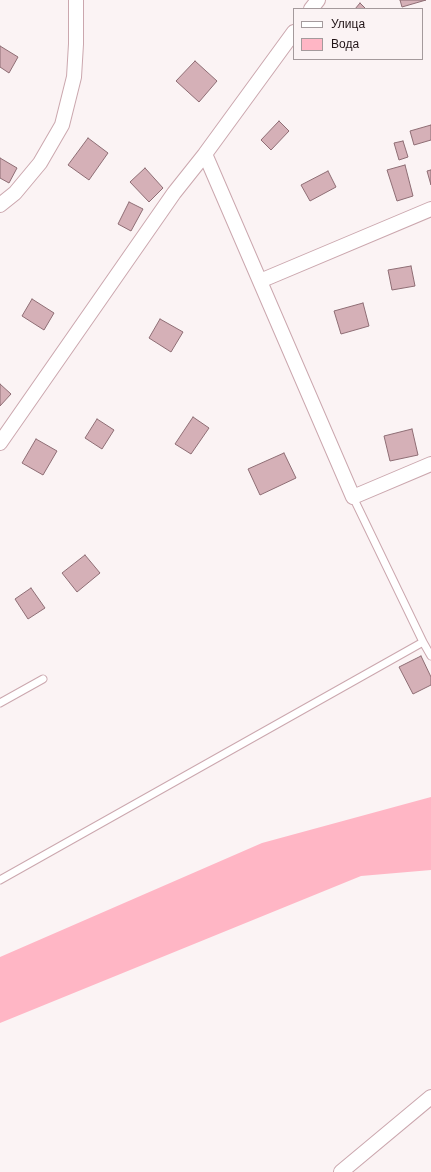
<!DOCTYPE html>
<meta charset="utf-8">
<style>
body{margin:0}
#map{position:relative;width:431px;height:1172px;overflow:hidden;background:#fbf3f4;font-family:Arial,sans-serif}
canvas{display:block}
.legend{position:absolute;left:293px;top:8px;width:130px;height:52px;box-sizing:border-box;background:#fbf3f4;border:1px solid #a49a9c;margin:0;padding:5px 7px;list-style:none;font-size:12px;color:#211417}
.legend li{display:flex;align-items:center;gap:8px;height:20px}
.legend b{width:20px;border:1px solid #a49a9c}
</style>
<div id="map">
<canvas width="431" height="1172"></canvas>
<ul class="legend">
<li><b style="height:5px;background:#fff"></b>Улица</li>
<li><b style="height:11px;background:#ffb6c5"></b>Вода</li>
</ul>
</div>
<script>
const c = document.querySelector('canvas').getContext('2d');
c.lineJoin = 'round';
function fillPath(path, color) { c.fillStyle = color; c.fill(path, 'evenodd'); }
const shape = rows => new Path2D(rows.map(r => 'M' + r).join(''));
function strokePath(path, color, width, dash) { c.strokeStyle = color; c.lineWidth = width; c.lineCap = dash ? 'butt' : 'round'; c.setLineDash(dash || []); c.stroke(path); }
fillPath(shape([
 [431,797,431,870,361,876,0,1023,0,957,262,843]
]), '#ffb6c5');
const building = shape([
 [400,0,426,0,402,7,400,0],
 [360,3,366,9,355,9,360,3],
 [0,46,18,57,9,73,0,67,0,46],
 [195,61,217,81,199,102,176,81,195,61],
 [279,121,289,131,271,150,261,140,279,121],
 [431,125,431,140,414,145,410,131,431,125],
 [88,138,108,153,89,180,68,165,88,138],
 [403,141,408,157,399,160,394,143,403,141],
 [0,158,17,168,9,183,0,178,0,158],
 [405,165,413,196,397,201,387,170,405,165],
 [145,168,163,188,149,202,130,182,145,168],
 [431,170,431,185,427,171,431,170],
 [328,171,336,187,310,201,301,185,328,171],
 [129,202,143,209,131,231,118,224,129,202],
 [411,266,415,286,392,290,388,270,411,266],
 [32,299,54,313,44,330,22,316,32,299],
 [363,303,369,326,341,334,334,311,363,303],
 [160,319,183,332,171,352,149,338,160,319],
 [0,384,11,394,0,406,0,384],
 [193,417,209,428,191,454,175,444,193,417],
 [97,419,114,430,102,449,85,438,97,419],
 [412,429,418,455,390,461,384,436,412,429],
 [36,439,57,451,43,475,22,463,36,439],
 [284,453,296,478,260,495,248,469,284,453],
 [85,555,100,573,77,592,62,573,85,555],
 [31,588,45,608,28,619,15,599,31,588],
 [421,656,431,677,431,685,413,694,399,667,421,656]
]);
fillPath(building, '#d5b0b7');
strokePath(building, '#8e6d74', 1);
const lane = shape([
 [353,497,423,642,431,656],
 [0,703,43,679],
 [0,880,423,642]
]);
const street = shape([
 [311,9,318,0],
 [205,154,353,497,431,464],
 [0,205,15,193,40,163,62,125,74,77,76,44,76,0],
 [260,281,431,209],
 [0,443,174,193,205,154,294,32],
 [341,1172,431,1097]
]);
strokePath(lane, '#cba7ae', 9);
strokePath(street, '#cba7ae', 16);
strokePath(lane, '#fff', 7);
strokePath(street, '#fff', 14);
</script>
